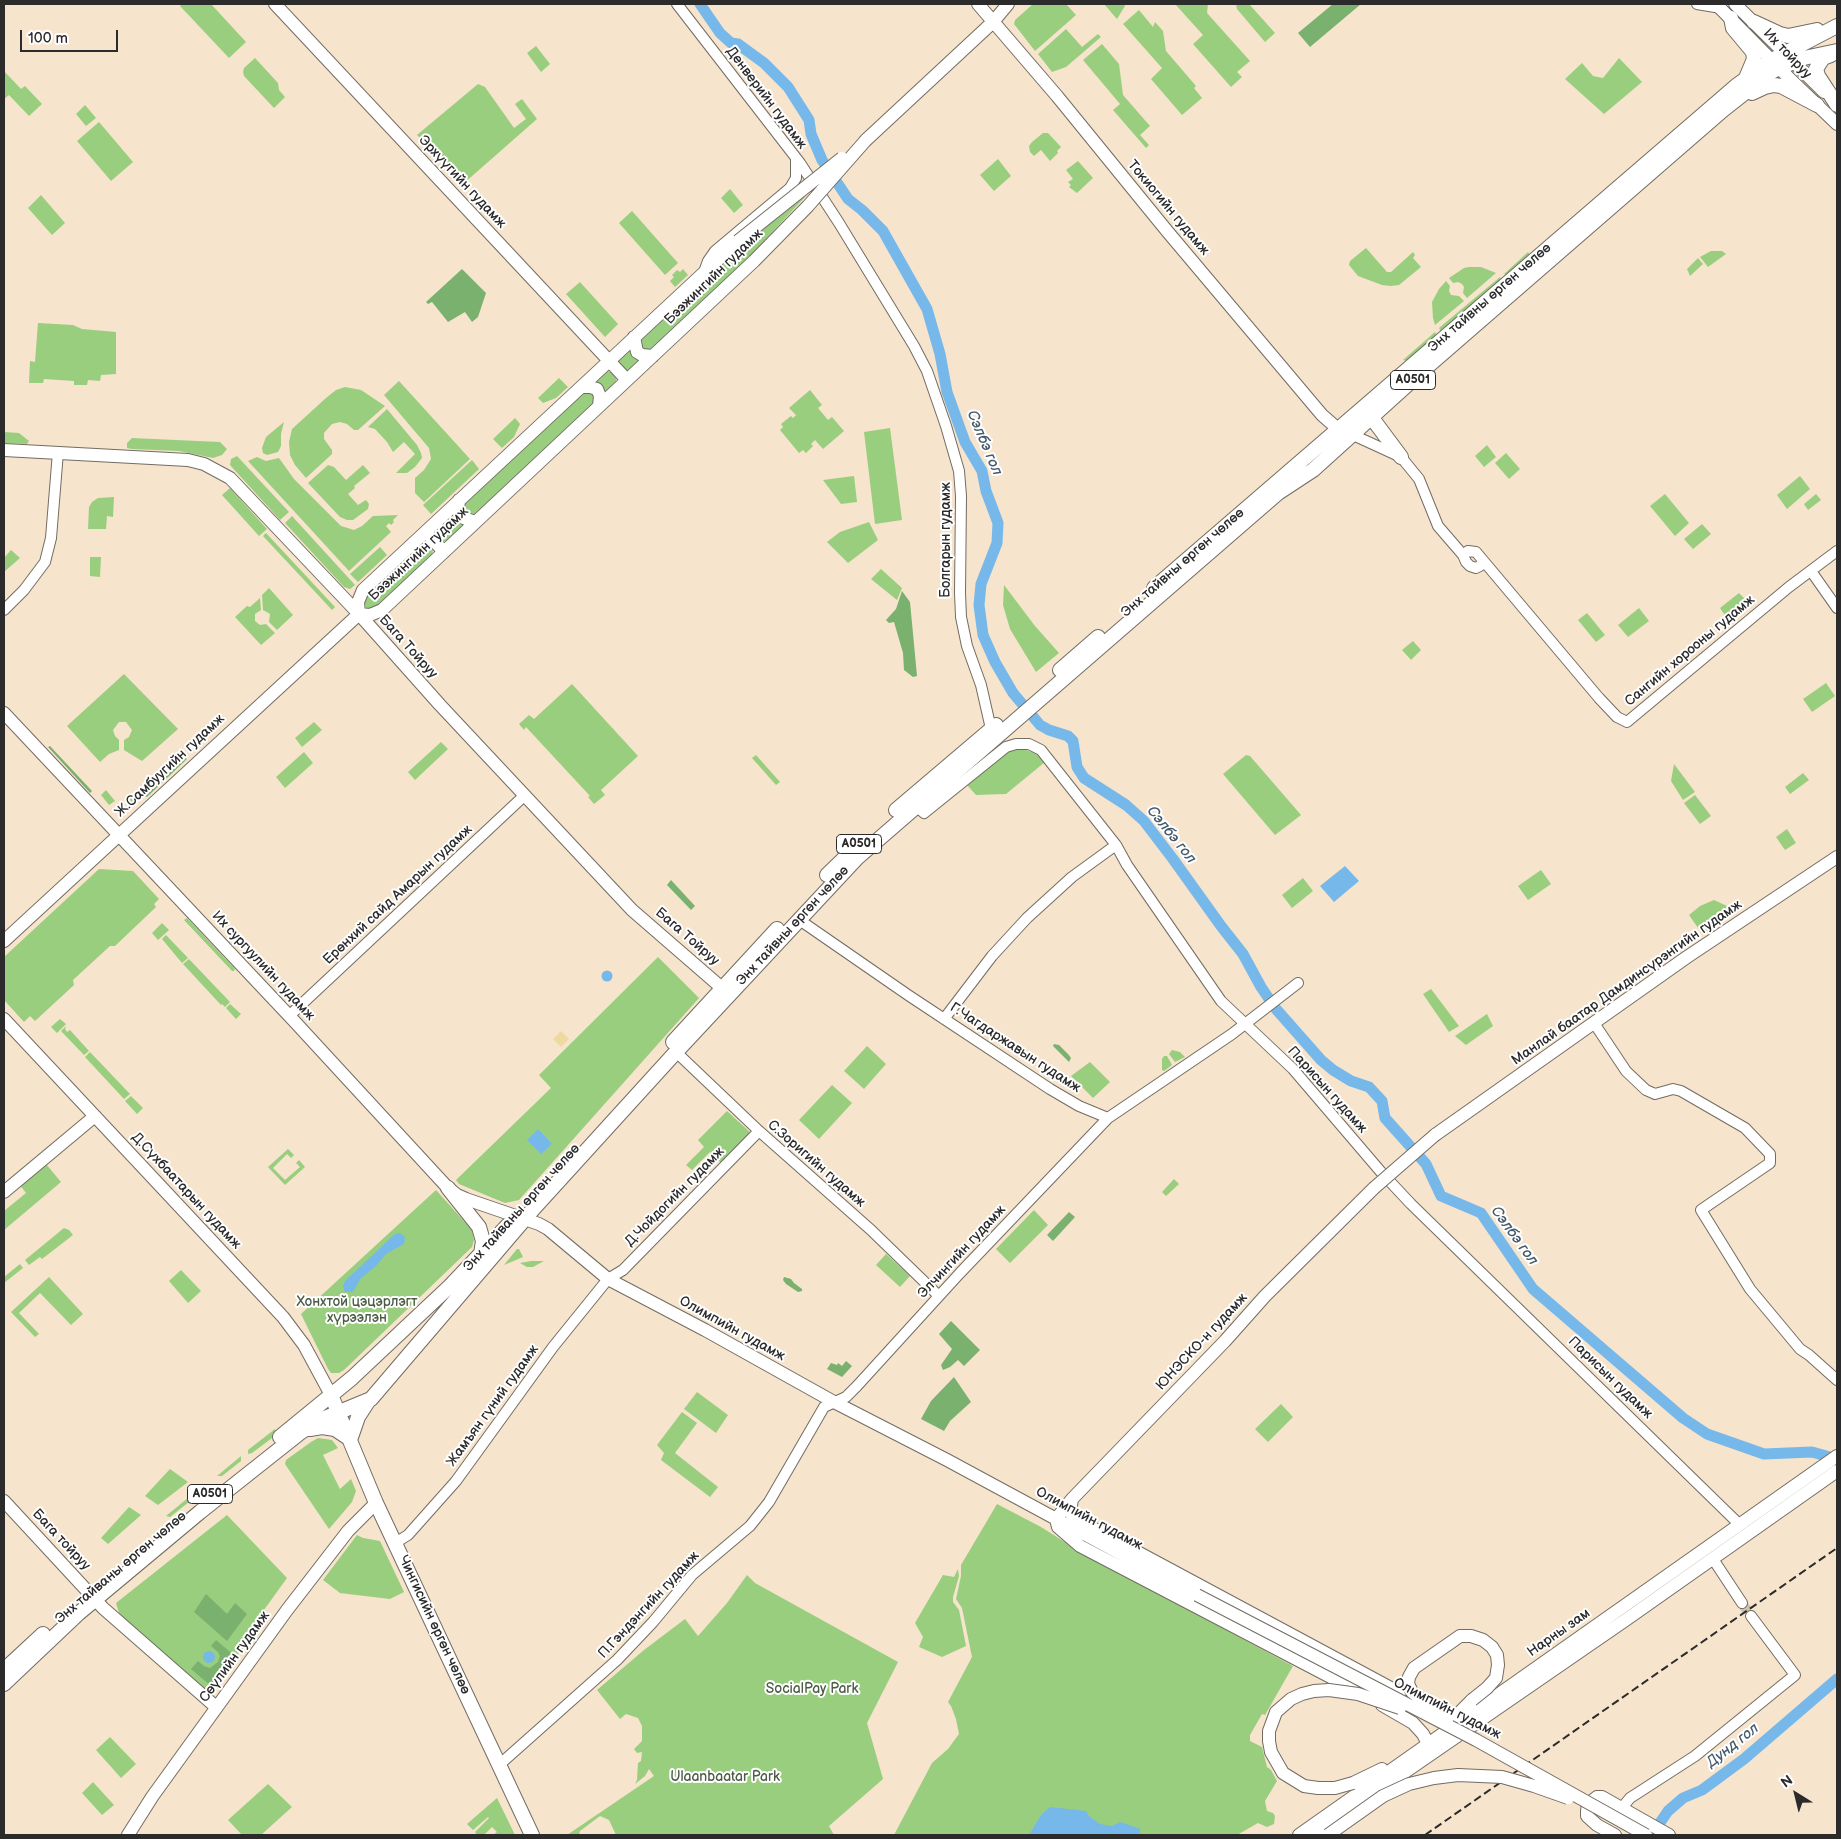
<!DOCTYPE html>
<meta charset="utf-8">
<style>
body{margin:0}
#map{position:relative;width:1841px;height:1839px;overflow:hidden;background:#f6e4cc;font-family:"Balsamiq Sans",sans-serif}
canvas{display:block}
.frame{position:absolute;inset:0;border:5px solid #2b2b2b;pointer-events:none}
.north{position:absolute;left:1771px;top:1769px;width:50px;height:50px;-webkit-text-stroke:4px #fff;paint-order:stroke;rotate:324deg;font-size:14px;font-weight:700;line-height:20px;text-align:center;color:#2b2b2b}
.north::after{content:'';display:block;margin:auto;width:18px;height:22px;background:#2b2b2b;clip-path:polygon(50% 0,100% 100%,50% 72%,0 100%)}
.scale{position:absolute;left:20px;top:30px;width:98px;height:22px;box-sizing:border-box;border:2px solid #2b2b2b;border-top:0;padding-left:6px;font-size:15px;line-height:18px;white-space:nowrap;color:#2b2b2b;-webkit-text-stroke:4px #fff;paint-order:stroke}
</style>
<div id="map">
<canvas width="1841" height="1839"></canvas>
<div class="frame"></div>
<div class="north">N</div>
<div class="scale">100 m</div>
</div>
<script>
const c = document.querySelector('canvas').getContext('2d');
c.lineJoin = 'round';
function fillPath(path, color) { c.fillStyle = color; c.fill(path, 'evenodd'); }
const shape = rows => new Path2D(rows.map(r => 'M' + r).join(''));
function strokePath(path, color, width, dash) { c.strokeStyle = color; c.lineWidth = width; c.lineCap = dash ? 'butt' : 'round'; c.setLineDash(dash || []); c.stroke(path); }
function drawText(font, color, halo, rows, align = 'center') {
  c.font = font + ' "Balsamiq Sans",sans-serif'; c.lineWidth = 4; c.setLineDash([]); c.textBaseline = 'middle'; c.strokeStyle = halo; c.fillStyle = color; for (const [text, x, y, turn = 0] of rows) {
    c.save(); c.translate(x, y); c.rotate((+turn || 0) * Math.PI / 180); c.textAlign = isNaN(turn) ? turn : align; if (halo) c.strokeText(text, 0, 0); c.fillText(text, 0, 0); c.restore();
  }
}
fillPath(shape([
 [182,4,211,4,246,42,229,58,180,6],
 [1033,4,1066,4,1076,15,1035,51,1014,24,1015,20],
 [1104,4,1124,4,1125,6,1117,19],
 [1175,4,1208,4,1207,13,1250,61,1237,72,1242,77,1231,87,1193,44,1203,35],
 [1236,4,1249,4,1275,33,1265,42,1237,9],
 [1139,10,1153,27,1155,22,1163,31,1166,51,1196,86,1194,88,1202,98,1182,115,1151,79,1162,68,1123,24],
 [1066,29,1082,47,1098,34,1101,37,1066,67,1052,72,1038,54],
 [1102,44,1119,64,1123,95,1150,126,1140,135,1149,145,1146,148,1113,110,1120,104,1083,60],
 [536,46,550,64,541,72,527,53],
 [255,58,278,83,279,90,285,97,274,108,244,76,243,72,244,68],
 [1619,58,1642,82,1604,114,1565,79,1582,63,1593,76,1603,78],
 [4,71,21,89,25,86,42,104,29,116,9,95,4,99],
 [478,84,485,87,514,128,526,119,515,104,522,99,537,119,463,184,417,135],
 [85,105,96,118,86,126,76,114],
 [99,122,133,162,111,181,77,141],
 [1043,133,1048,133,1061,147,1057,151,1058,153,1050,161,1041,150,1034,156,1030,152,1029,146,1032,142],
 [998,159,1011,176,994,191,980,175],
 [1078,161,1093,178,1077,193,1069,187,1071,185,1068,182,1073,179,1066,170],
 [730,189,743,205,734,213,721,198],
 [41,195,65,223,52,235,28,208],
 [806,195,805,197,750,256,651,351,646,353,638,342,741,246],
 [632,211,678,263,665,275,619,223],
 [1366,248,1387,272,1391,272,1413,252,1415,255,1413,258,1421,267,1399,285,1391,286,1382,285,1358,276,1349,265,1350,261],
 [1711,251,1722,251,1726,254,1708,267,1700,257],
 [1528,252,1531,256,1507,275,1504,274],
 [1698,258,1703,264,1690,276,1687,269],
 [1469,267,1481,267,1496,273,1467,298,1463,293,1464,287,1462,284,1458,282,1453,283,1449,278,1464,268],
 [683,269,688,275,675,287,670,281,674,277,672,275,677,270,680,272],
 [1500,277,1502,281,1442,331,1440,330,1439,328],
 [1446,281,1450,286,1449,291,1451,295,1459,296,1464,301,1435,325,1433,318,1432,302,1439,289],
 [580,282,618,324,605,337,566,294],
 [38,323,73,325,82,329,116,332,116,374,101,375,100,381,88,380,87,385,74,385,74,381,44,379,43,383,29,383,30,361,35,362],
 [1435,332,1437,336,1418,354,1407,361,1403,360],
 [633,345,645,357,631,369,625,371,618,363,618,360],
 [606,371,612,372,616,376,616,381,602,397,590,384],
 [559,378,568,387,556,398,543,403,538,398],
 [399,381,470,459,424,502,415,493,415,478,424,470,431,459,429,448,384,395],
 [345,387,361,390,385,406,358,430,354,430,347,424,340,422,332,424,324,433,324,439,332,450,332,454,306,478,295,465,290,455,289,442,292,429,326,398,336,390],
 [590,388,597,401,475,515,467,518,462,504,583,390],
 [810,390,822,405,818,408,828,420,832,417,844,431,823,449,815,440,811,444,813,446,806,453,803,450,799,453,780,430,783,427,781,424,791,416,793,418,796,415,789,408],
 [387,409,417,445,421,453,422,458,415,467,407,473,396,473,415,454,404,442,393,452,387,442,375,429,368,427],
 [515,418,520,424,514,437,502,448,493,439],
 [284,422,281,434,281,446,278,452,267,455,263,453,262,448,266,437],
 [890,428,902,520,875,524,864,432],
 [4,432,19,433,29,441,27,444,4,443],
 [132,438,220,442,227,449,222,455,213,458,179,451,132,449,127,448,127,443],
 [1487,445,1496,457,1484,467,1475,456],
 [1506,453,1520,469,1509,479,1495,463],
 [237,456,289,512,280,520,230,465,231,459],
 [257,457,266,461,279,458,294,479,341,526,354,530,362,526,373,516,398,515,393,520,394,522,391,525,389,523,386,526,391,532,349,571,248,461],
 [472,460,479,469,431,514,423,505],
 [328,465,334,467,346,480,363,465,370,473,354,486,355,488,348,494,358,505,366,500,369,504,368,509,353,520,347,520,340,517,308,483],
 [854,476,857,502,841,504,823,480],
 [1800,476,1810,489,1787,509,1777,495],
 [230,488,267,529,259,536,222,495],
 [1665,494,1689,523,1675,536,1650,506],
 [1816,494,1821,500,1808,510,1804,504],
 [114,497,113,517,107,516,106,529,88,529,89,507,92,502,98,498],
 [456,510,468,522,448,541,442,541,435,534,435,530],
 [292,516,355,585,350,589,344,587,285,523],
 [869,522,878,540,848,563,827,542,840,532],
 [1702,524,1711,534,1693,549,1684,539],
 [266,533,335,607,332,610,263,536],
 [427,543,433,548,432,556,377,607,368,609,366,608,364,600,366,597,421,546],
 [380,547,387,555,358,582,350,574],
 [11,550,20,558,4,572,4,558],
 [90,557,101,557,100,577,90,576],
 [881,569,902,588,897,600,871,579],
 [1004,585,1035,626,1059,653,1036,672,1010,629,1003,605],
 [269,588,293,615,277,630,269,622,270,614,263,610,262,595],
 [1739,593,1746,600,1726,617,1720,608],
 [260,598,261,610,255,614,255,621,260,625,266,624,275,633,261,645,235,617,247,606,250,607],
 [1639,608,1649,621,1628,637,1618,625],
 [1587,613,1605,635,1596,642,1578,620],
 [1413,641,1421,650,1411,660,1402,650],
 [124,674,178,729,142,761,124,750,124,740,129,737,132,730,126,722,119,722,113,730,115,736,119,740,119,750,109,754,100,762,67,726],
 [1826,683,1835,696,1812,712,1803,699],
 [572,684,638,756,601,790,605,795,594,804,588,797,590,796,526,727,524,730,519,724,529,715,534,719],
 [314,722,322,730,302,747,295,738],
 [441,742,448,749,415,780,408,772],
 [1020,748,1035,753,1045,762,1006,794,976,795,967,785,1005,752],
 [304,752,313,763,285,788,276,777],
 [756,755,780,782,776,785,752,758],
 [1246,755,1250,756,1301,815,1275,835,1223,774],
 [1674,764,1695,792,1683,800,1671,781],
 [1803,773,1809,780,1790,794,1785,787],
 [106,790,115,801,109,805,101,795],
 [136,793,141,798,131,807,126,802],
 [1695,795,1711,816,1700,824,1684,803],
 [1787,829,1796,843,1785,850,1776,837],
 [99,869,133,871,159,899,154,904,156,907,115,946,110,946,73,980,74,985,35,1021,30,1016,24,1022,4,1000,4,957],
 [1541,870,1551,884,1528,900,1518,886],
 [1303,878,1313,891,1292,908,1282,895],
 [1714,900,1738,911,1703,935,1689,915,1700,906],
 [187,918,235,969,234,971,232,971,184,920],
 [162,923,169,930,158,940,152,933],
 [166,935,188,958,182,963,162,939],
 [658,957,699,998,519,1200,505,1203,459,1184,456,1180,551,1088,539,1075],
 [189,959,230,1002,225,1007,222,1004,221,1005,183,964],
 [1431,989,1459,1026,1449,1032,1423,994],
 [230,1004,241,1014,236,1019,226,1008],
 [1487,1014,1493,1026,1466,1045,1455,1036],
 [60,1019,66,1024,57,1033,51,1027],
 [66,1026,65,1029,67,1032,70,1030,89,1051,84,1055,61,1031],
 [867,1046,886,1064,864,1089,844,1071],
 [1172,1050,1180,1052,1185,1057,1175,1062,1169,1054],
 [90,1052,130,1094,124,1099,85,1057],
 [1164,1056,1167,1056,1172,1065,1164,1071,1162,1070,1162,1059],
 [1090,1062,1110,1082,1093,1098,1071,1076],
 [832,1085,852,1103,819,1139,799,1120],
 [131,1096,143,1108,137,1114,125,1101],
 [727,1111,752,1134,722,1164,710,1152,692,1170,686,1165,704,1147,698,1140],
 [288,1149,294,1155,291,1158,287,1154,273,1168,285,1180,300,1167,296,1163,299,1160,305,1167,285,1185,268,1167],
 [46,1164,61,1182,4,1230,4,1211,26,1193,20,1185],
 [1174,1179,1179,1184,1166,1196,1162,1192],
 [436,1190,472,1230,474,1240,472,1247,344,1370,339,1373,331,1373,328,1369,301,1314],
 [1034,1210,1048,1225,1010,1263,996,1249],
 [64,1228,69,1230,73,1235,42,1259,40,1257,29,1265,25,1260],
 [517,1249,519,1249,523,1257,504,1265],
 [886,1254,910,1276,900,1287,876,1265],
 [531,1261,544,1261,533,1267,527,1267,520,1263],
 [20,1264,23,1268,4,1283,4,1277],
 [181,1270,201,1291,188,1303,169,1281],
 [49,1277,83,1314,71,1325,40,1293,19,1313,39,1334,35,1337,11,1312],
 [697,1392,728,1415,716,1433,684,1409],
 [1281,1404,1293,1417,1268,1442,1255,1429],
 [682,1412,697,1423,675,1453,718,1487,710,1497,661,1460,664,1453,657,1445],
 [275,1429,276,1435,252,1453,248,1454,248,1450],
 [318,1438,332,1440,338,1448,323,1455,340,1489,351,1479,356,1491,352,1502,329,1529,285,1464,286,1460,311,1442],
 [241,1456,241,1461,222,1476,217,1476],
 [170,1469,188,1482,158,1505,145,1496],
 [194,1493,194,1498,170,1517,166,1516],
 [997,1504,1041,1527,1076,1549,1293,1666,1265,1715,1262,1714,1250,1735,1250,1741,1262,1747,1267,1767,1271,1770,1277,1781,1265,1801,1267,1811,1273,1813,1275,1816,1274,1824,1267,1827,1258,1823,1237,1835,894,1835,932,1763,948,1749,959,1734,956,1719,951,1706,948,1702,972,1657,962,1608,956,1599,961,1576,961,1565],
 [129,1507,141,1515,108,1544,101,1538],
 [227,1515,287,1578,251,1628,255,1634,207,1691,120,1616,116,1603],
 [357,1535,363,1538,380,1541,404,1592,390,1599,348,1594,340,1593,323,1580],
 [958,1569,959,1576,953,1597,953,1602,959,1610,966,1646,942,1657,919,1647,923,1637,915,1623,943,1575,954,1577],
 [747,1575,755,1583,898,1662,867,1723,883,1779,829,1826,834,1835,616,1835,609,1820,600,1816,580,1831,579,1835,567,1835,654,1776,649,1769,645,1776,635,1784,637,1780,638,1763,641,1761,642,1752,637,1753,634,1749,642,1741,642,1726,638,1718,626,1714,620,1719,597,1690,644,1650,685,1619,698,1636,727,1603],
 [110,1737,136,1764,121,1778,96,1750],
 [93,1782,114,1805,102,1815,82,1793],
 [268,1784,292,1807,261,1835,242,1835,228,1820],
 [497,1798,515,1835,493,1835,497,1832,492,1827,484,1835,477,1835,475,1832,489,1818,488,1817,473,1830,467,1824]
]), '#99ce7f');
fillPath(shape([
 [1333,4,1361,4,1310,47,1298,33],
 [462,269,486,293,478,317,472,322,465,312,448,322,432,302,428,304,426,302],
 [902,591,910,602,917,676,913,677,904,670,903,653,894,622,889,623,886,620,896,609],
 [50,746,92,791,90,793,48,747],
 [185,758,187,759,147,797,145,796],
 [671,880,695,906,691,910,667,885],
 [1054,1044,1059,1045,1068,1054,1071,1058,1069,1062,1053,1046],
 [1069,1212,1075,1217,1053,1241,1047,1235],
 [784,1277,791,1279,794,1283,802,1289,802,1291,798,1292,786,1284,783,1280],
 [951,1321,980,1350,964,1366,958,1360,950,1367,943,1370,941,1365,952,1349,939,1334],
 [846,1361,852,1366,842,1377,827,1369,831,1363,837,1365,838,1363,842,1366],
 [954,1377,971,1402,950,1421,944,1431,921,1419,931,1401],
 [206,1594,227,1614,235,1603,247,1614,227,1641,194,1612],
 [216,1640,236,1657,211,1686,191,1669,198,1661,204,1666,210,1668,218,1662,220,1656,218,1652,211,1646]
]), '#7ab16e');
fillPath(shape([
 [561,1031,569,1039,561,1047,553,1039]
]), '#eeda9e');
fillPath(shape([
 [1345,866,1359,881,1334,902,1320,886],
 '601.5 976a5.5 5.5 0 1 1 11 0a5.5 5.5 0 1 1-11 0Z',
 [538,1129,552,1144,541,1154,527,1140],
 [400,1233,405,1237,404,1244,386,1254,376,1266,361,1278,353,1292,345,1292,343,1286,345,1281,395,1234],
 '203 1657a6 6 0 1 1 12 0a6 6 0 1 1-12 0Z',
 [1050,1807,1086,1811,1089,1816,1100,1824,1112,1826,1120,1822,1141,1829,1139,1832,1143,1835,1029,1835,1041,1815]
]), '#77b8eb');
strokePath(shape([
 [700,4,720,33,731,43,738,44,764,63,788,87,809,120,811,134,822,160,848,199,862,210,883,231,927,309,940,354,947,392,965,442,982,471,986,491,998,523,997,543,981,584,979,605,983,635,995,662,1013,693,1040,725,1049,730,1068,736,1073,741,1077,767,1084,778,1126,805,1144,821,1173,859,1221,926,1243,954,1261,987,1276,1009,1321,1060,1333,1070,1351,1081,1369,1087,1382,1101,1385,1118,1426,1164,1441,1196,1481,1213,1533,1289,1683,1418,1707,1434,1764,1454,1812,1452,1837,1459],
 [1651,1833,1655,1830,1668,1811,1683,1798,1702,1790,1744,1759,1837,1679]
]), '#77b8eb', 11);
strokePath(shape([
 [1742,1603,1751,1616]
]), '#cdbfac', 10, [10, 5]);
const minor = shape([
 [677,4,800,163,839,223,914,346,927,371,946,426,959,471,961,496,960,593,961,617,967,646,981,685,991,729],
 [1697,4,1721,8],
 [704,272,708,261,715,251,790,188,796,178,796,159],
 [1353,435,1401,457,1419,479,1438,526,1463,555,1466,562,1470,566,1476,568,1480,566,1483,561],
 [1463,555,1468,551,1476,552,1599,698,1617,717,1627,722,1789,587,1837,551],
 [1811,571,1837,608],
 [4,610,24,590,45,562,51,538,58,452],
 [916,806,924,813,1006,747,1016,744,1029,744,1041,750,1116,845,1127,865,1221,1001,1293,1069,1381,1172,1411,1204,1740,1525],
 [798,919,908,995,1050,1089,1079,1106,1108,1118],
 [289,1016,525,795],
 [944,1019,992,956,1027,918,1072,877,1116,845],
 [1594,1023,1626,1071,1646,1090,1655,1094,1673,1089,1681,1091,1745,1128,1770,1154,1770,1163,1701,1210,1750,1289,1800,1349,1809,1355,1837,1380],
 [676,1052,759,1131,871,1230,939,1296],
 [395,1543,408,1535,456,1481,553,1347,608,1279,623,1270,759,1131],
 [1713,1559,1742,1603],
 [499,1765,617,1660,653,1622,692,1575,750,1526,769,1502,824,1407,846,1397,857,1386,960,1273,1108,1118,1232,1034,1298,983],
 [1621,1809,1630,1798,1695,1756,1795,1675,1751,1616]
]);
const major = shape([
 [275,4,627,380],
 [978,4,1057,96,1167,231,1322,415,1338,429,1347,433],
 [1716,4,1789,78,1837,124],
 [1735,4,1824,92],
 [866,140,993,22,1008,4],
 [634,337,637,352,642,355,653,356],
 [582,387,590,387,597,389,600,396,599,406],
 [4,450,188,460,204,464,230,478,359,614,440,705,632,910,730,995],
 [459,500,458,510,461,517,475,522],
 [426,532,444,552],
 [359,614,358,602,363,590,738,241],
 [359,614,370,615,382,610,754,261],
 [4,713,295,1022,448,1188,457,1195,466,1199,539,1224,548,1229,608,1279,705,1330,834,1402,947,1460,1197,1595],
 [4,941,359,614],
 [4,1019,283,1317,304,1345,331,1395],
 [1435,1135,1687,957,1837,857],
 [4,1192,95,1116],
 [1072,1499,1070,1512,1074,1518,1400,1693],
 [4,1501,103,1608,216,1707],
 [1056,1519,1072,1499,1225,1341,1265,1296,1374,1188],
 [1056,1519,1058,1527,1080,1546,1363,1694],
 [1382,1705,1413,1723,1423,1734,1428,1744],
 [1447,1725,1472,1700],
 [1353,1783,1382,1769],
 [128,1835,152,1797,287,1610,348,1531,376,1503],
 [1299,1835,1837,1456],
 [1315,1835,1360,1803,1627,1619,1837,1471],
 [1615,1835,1597,1825,1587,1816,1587,1811,1588,1804,1597,1797,1602,1797,1669,1835]
]);
const highway = shape([
 [1731,18,1733,28,1753,52,1754,59,1746,78],
 [1754,22,1780,34,1788,36,1817,30],
 [1831,55,1823,58,1816,69,1818,76,1837,105],
 [1752,93,1765,87,1774,85,1781,86,1817,105],
 [1372,418,1401,457],
 [1154,588,1736,86,1772,60,1837,26],
 [1060,670,1098,637],
 [896,810,996,725],
 [827,875,860,843],
 [673,1042,777,929],
 [448,1188,479,1227,483,1241,481,1254],
 [331,1395,376,1503,532,1835],
 [310,1429,322,1427,335,1429,350,1439],
 [280,1437,352,1378,450,1286,508,1225],
 [350,1440,358,1417,369,1400],
 [4,1670,43,1634],
 [4,1684,79,1613,200,1512,301,1432,320,1420,371,1399,535,1207,676,1052,857,858,1278,493,1313,470,1428,366,1723,110,1770,73,1779,68,1804,58,1837,51]
]);
strokePath(minor, '#726c63', 12);
strokePath(major, '#726c63', 14);
strokePath(highway, '#726c63', 16);
strokePath(minor, '#fff', 10);
strokePath(major, '#fff', 12);
strokePath(highway, '#fff', 14);
strokePath(shape([
 [1425,1835,1837,1548]
]), '#2b2b2b', 2, [8, 4]);
const majorBridge = shape([
 [738,241,842,158],
 [754,261,808,206,866,140],
 [1374,1188,1435,1135],
 [1197,1595,1476,1740,1646,1835],
 [1447,1720,1412,1692,1408,1684,1409,1677,1414,1668,1460,1636,1471,1636,1483,1640,1492,1647,1497,1655,1498,1665,1496,1678,1487,1688,1472,1700],
 [1353,1783,1335,1788,1318,1788,1304,1786,1283,1773,1271,1752,1269,1741,1269,1731,1276,1712,1291,1699,1302,1694,1314,1691,1329,1690,1358,1694,1400,1708],
 [1328,1835,1383,1796,1409,1784,1434,1778,1458,1775,1502,1777,1534,1786,1568,1798]
]);
strokePath(majorBridge, '#726c63', 14, []);
strokePath(majorBridge, '#fff', 12);
for (const [x, y, w] of [
 [1413,380,45],
 [859,844,45],
 [210,1494,45]
]) { const box = new Path2D(); box.roundRect(x - w / 2, y - 9.5, w, 19, 4); c.fillStyle = '#fff'; c.fill(box); strokePath(box, '#2b2b2b', 1); }
drawText('bold 12px', '#2b2b2b', null, [
 ["A0501",1413,380],
 ["A0501",859,844],
 ["A0501",210,1494]
]);
drawText('14px', '#2b2b2b', '#fff', [
 ["Их тойруу",1787,54,46],
 ["Денверийн гудамж",766,98,53],
 ["Эрхүүгийн гудамж",462,182,47],
 ["Токиогийн гудамж",1168,208,50],
 ["Бээжингийн гудамж",714,277,-44],
 ["Энх тайвны өргөн чөлөө",1490,298,-41],
 ["Болгарын гудамж",946,540,-90],
 ["Бээжингийн гудамж",419,554,-43],
 ["Энх тайвны өргөн чөлөө",1183,563,-41],
 ["Бага Тойруу",408,647,48],
 ["Сангийн хорооны гудамж",1690,651,-40],
 ["Ж.Самбуугийн гудамж",170,766,-43],
 ["Ерөнхий сайд Амарын гудамж",398,895,-43],
 ["Энх тайвны өргөн чөлөө",793,926,-47],
 ["Бага Тойруу",687,937,41],
 ["Их сургуулийн гудамж",263,966,47],
 ["Манлай баатар Дамдинсүрэнгийн гудамж",1627,983,-35],
 ["Г.Чагдаржавын гудамж",1015,1048,33],
 ["Парисын гудамж",1327,1090,48],
 ["С.Зоригийн гудамж",816,1164,41],
 ["Д.Сүхбаатарын гудамж",186,1191,47],
 ["Д.Чойдогийн гудамж",675,1197,-45],
 ["Энх тайваны өргөн чөлөө",522,1208,-48],
 ["Элчингийн гудамж",962,1252,-47],
 ["Олимпийн гудамж",732,1329,29],
 ["ЮНЭСКО-н гудамж",1202,1342,-47],
 ["Парисын гудамж",1610,1378,44],
 ["Жамъян гүний гудамж",493,1406,-54],
 ["Олимпийн гудамж",1089,1519,28],
 ["Бага тойруу",61,1540,47],
 ["Энх тайваны өргөн чөлөө",121,1568,-40],
 ["П.Гэндэнгийн гудамж",649,1605,-47],
 ["Чингисийн өргөн чөлөө",434,1625,65],
 ["Нарны зам",1559,1633,-35],
 ["Сөүлийн гудамж",235,1657,-54],
 ["Олимпийн гудамж",1447,1709,27]
]);
drawText('14px', '#4c5c44', '#fff', [
 ["Хонхтой цэцэрлэгт",357,1302],
 ["хүрээлэн",357,1318],
 ["SocialPay Park",812,1689],
 ["Ulaanbaatar Park",725,1777]
]);
drawText('italic 15px', '#465c6e', '#fff', [
 ["Сэлбэ гол",984,443,67],
 ["Сэлбэ гол",1171,835,51],
 ["Сэлбэ гол",1514,1236,54],
 ["Дунд гол",1733,1746,-38]
]);
</script>
